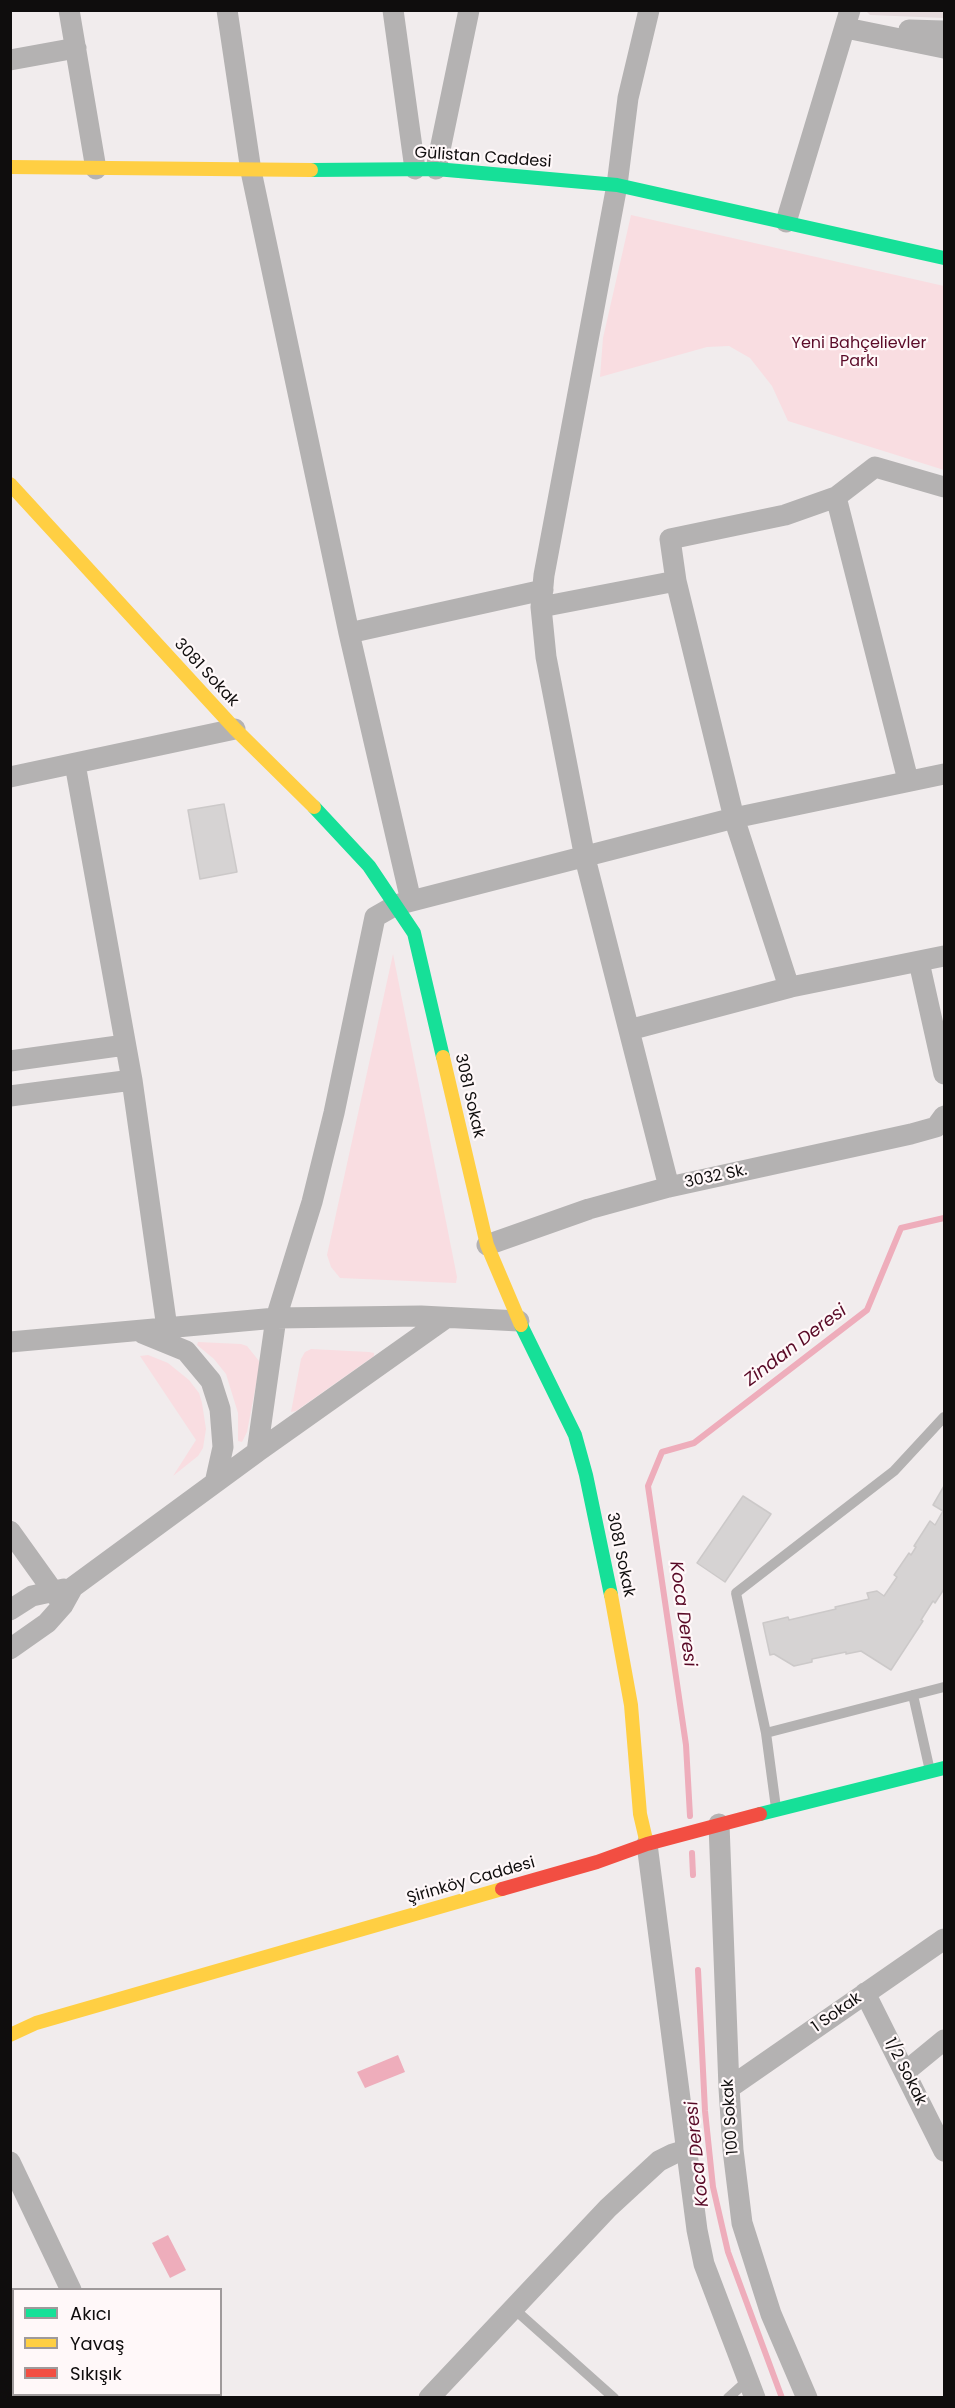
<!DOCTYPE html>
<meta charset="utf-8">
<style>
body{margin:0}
#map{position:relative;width:955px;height:2408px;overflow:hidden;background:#f1eced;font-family:Poppins,sans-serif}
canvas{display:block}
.frame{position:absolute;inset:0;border:12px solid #0f0d0d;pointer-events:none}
.legend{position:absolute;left:12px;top:2288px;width:210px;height:108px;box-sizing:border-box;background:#fff8f9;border:2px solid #9f9a9b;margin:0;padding:8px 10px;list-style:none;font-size:18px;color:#0f0d0d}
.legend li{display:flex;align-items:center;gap:12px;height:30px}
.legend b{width:30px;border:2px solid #9f9a9b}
</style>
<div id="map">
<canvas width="955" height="2408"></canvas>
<div class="frame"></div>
<ul class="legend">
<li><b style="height:8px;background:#16e098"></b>Akıcı</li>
<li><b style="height:8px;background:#ffcf43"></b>Yavaş</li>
<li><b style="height:8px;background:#f24e42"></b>Sıkışık</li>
</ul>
</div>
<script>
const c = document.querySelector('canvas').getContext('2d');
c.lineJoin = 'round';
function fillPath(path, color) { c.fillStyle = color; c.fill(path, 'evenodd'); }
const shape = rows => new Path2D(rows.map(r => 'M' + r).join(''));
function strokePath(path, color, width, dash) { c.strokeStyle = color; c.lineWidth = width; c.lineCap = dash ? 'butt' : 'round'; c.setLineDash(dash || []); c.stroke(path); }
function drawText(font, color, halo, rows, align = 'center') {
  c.font = font + ' Poppins,sans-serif'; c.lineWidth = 4.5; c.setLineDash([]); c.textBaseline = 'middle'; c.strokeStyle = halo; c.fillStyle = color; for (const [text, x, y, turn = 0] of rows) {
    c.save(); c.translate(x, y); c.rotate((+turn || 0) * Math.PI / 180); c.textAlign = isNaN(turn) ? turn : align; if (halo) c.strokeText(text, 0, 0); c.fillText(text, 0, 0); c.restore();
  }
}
fillPath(shape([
 [866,11,944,11,944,18,870,15]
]), '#e5dadc');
fillPath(shape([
 [631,215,944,286,944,470,788,421,772,386,750,358,729,346,707,347,600,377,603,338],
 [393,954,457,1277,456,1283,340,1278,331,1267,327,1255],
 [198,1342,241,1344,247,1346,259,1361,259,1369,247,1432,242,1442,238,1441,238,1413,226,1374,214,1359,197,1345],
 [311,1349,369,1352,374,1353,374,1356,296,1411,291,1412,301,1359,305,1352],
 [148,1355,168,1363,189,1380,199,1393,202,1403,206,1429,203,1448,198,1456,173,1476,196,1440,140,1356]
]), '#f9dde1');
fillPath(shape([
 [398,2055,405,2072,365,2088,357,2072],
 [168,2235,186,2270,170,2278,152,2243]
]), '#eeadbb');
strokePath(shape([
 [690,1816,686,1745,648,1486,662,1452,694,1443,867,1310,901,1228,944,1218],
 [692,1853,693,1875],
 [698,1970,705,2111,713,2187,728,2252,782,2398]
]), '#eeadbb', 6);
const building = shape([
 [224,804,237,872,200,879,188,810,224,804],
 [944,1486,944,1589,935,1603,933,1601,921,1620,923,1621,891,1670,861,1651,846,1654,846,1652,812,1659,812,1662,794,1666,774,1654,770,1655,763,1623,788,1617,789,1620,836,1609,835,1607,869,1599,867,1593,877,1591,884,1596,897,1577,894,1575,909,1553,911,1555,916,1547,914,1546,930,1521,935,1525,943,1511,933,1505,944,1486],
 [743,1496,771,1514,725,1582,697,1563,743,1496]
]);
fillPath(building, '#d6d3d3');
strokePath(building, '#ccc9c9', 1.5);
strokePath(shape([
 [913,1695,930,1771],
 [766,1733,944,1687],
 [776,1808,766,1733,736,1593,894,1471,944,1417],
 [513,2308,614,2398],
 [728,2398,748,2380]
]), '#b4b2b2', 10);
strokePath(shape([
 [69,10,96,169],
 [227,10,251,171,349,633,411,901],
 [393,10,415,169],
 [649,10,628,98,617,185,544,575,541,607,546,657,585,858,669,1187],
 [846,28,944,48],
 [909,30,944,31],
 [10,60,76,48],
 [436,169,469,10],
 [786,222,850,10],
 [836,497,908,780],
 [676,581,734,818,788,984,791,987],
 [541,607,676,581,670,539,785,515,836,497,875,467,944,487],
 [349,633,543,590],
 [75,764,132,1080],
 [10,777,235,729],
 [919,962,944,1074],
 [629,1030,791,987,944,956],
 [10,1061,125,1045],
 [10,1096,132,1080,167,1328],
 [487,1245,589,1209,669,1187,911,1134,936,1127,944,1116],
 [142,1333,186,1351,211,1381,220,1409,223,1447,215,1483],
 [10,1342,276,1318,421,1316,519,1321],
 [257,1452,446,1318],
 [10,1531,63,1605],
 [10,1610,32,1596,64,1589],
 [10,1649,47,1623,63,1605,73,1587,257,1452,276,1318,312,1202,334,1113,375,917,396,905,734,818,944,774],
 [719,1824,729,2088,733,2150,742,2223,771,2314,807,2398],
 [647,1844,697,2230,704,2264,755,2398],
 [865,1993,944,2151],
 [905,2072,944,2040],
 [729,2088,944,1939],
 [10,2162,71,2290],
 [122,2394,123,2398],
 [429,2398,608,2208,659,2161,673,2154,686,2150]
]), '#b4b2b2', 21);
strokePath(shape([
 [311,170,436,169,617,185,944,258],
 [314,807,369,866,414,933,443,1057],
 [521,1325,575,1435,586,1475,611,1595],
 [760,1814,944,1768]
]), '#16e098', 14);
strokePath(shape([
 [10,167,311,170],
 [10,484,235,729,314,807],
 [443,1057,487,1245,521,1325],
 [611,1595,631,1705,640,1814,647,1844],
 [10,2035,36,2023,502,1889]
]), '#ffcf43', 14);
strokePath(shape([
 [502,1889,597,1862,647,1844,760,1814]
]), '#f24e42', 14);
drawText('16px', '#0f0d0d', '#fff8f9', [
 ["Gülistan Caddesi",483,158,4],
 ["3081 Sokak",206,673,47],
 ["3081 Sokak",469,1096,77],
 ["3032 Sk.",716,1177,-12],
 ["3081 Sokak",620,1555,78],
 ["Şirinköy Caddesi",471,1881,-16],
 ["1 Sokak",837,2013,-35],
 ["1/2 Sokak",905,2072,63],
 ["100 Sokak",731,2117,-94]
]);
drawText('16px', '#5b0b28', '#fff8f9', [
 ["Yeni Bahçelievler",859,344],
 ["Parkı",859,362]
]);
drawText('italic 18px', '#590926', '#fff8f9', [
 ["Zindan Deresi",796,1346,-37],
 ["Koca Deresi",682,1614,82],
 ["Koca Deresi",698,2154,-96]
]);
</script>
